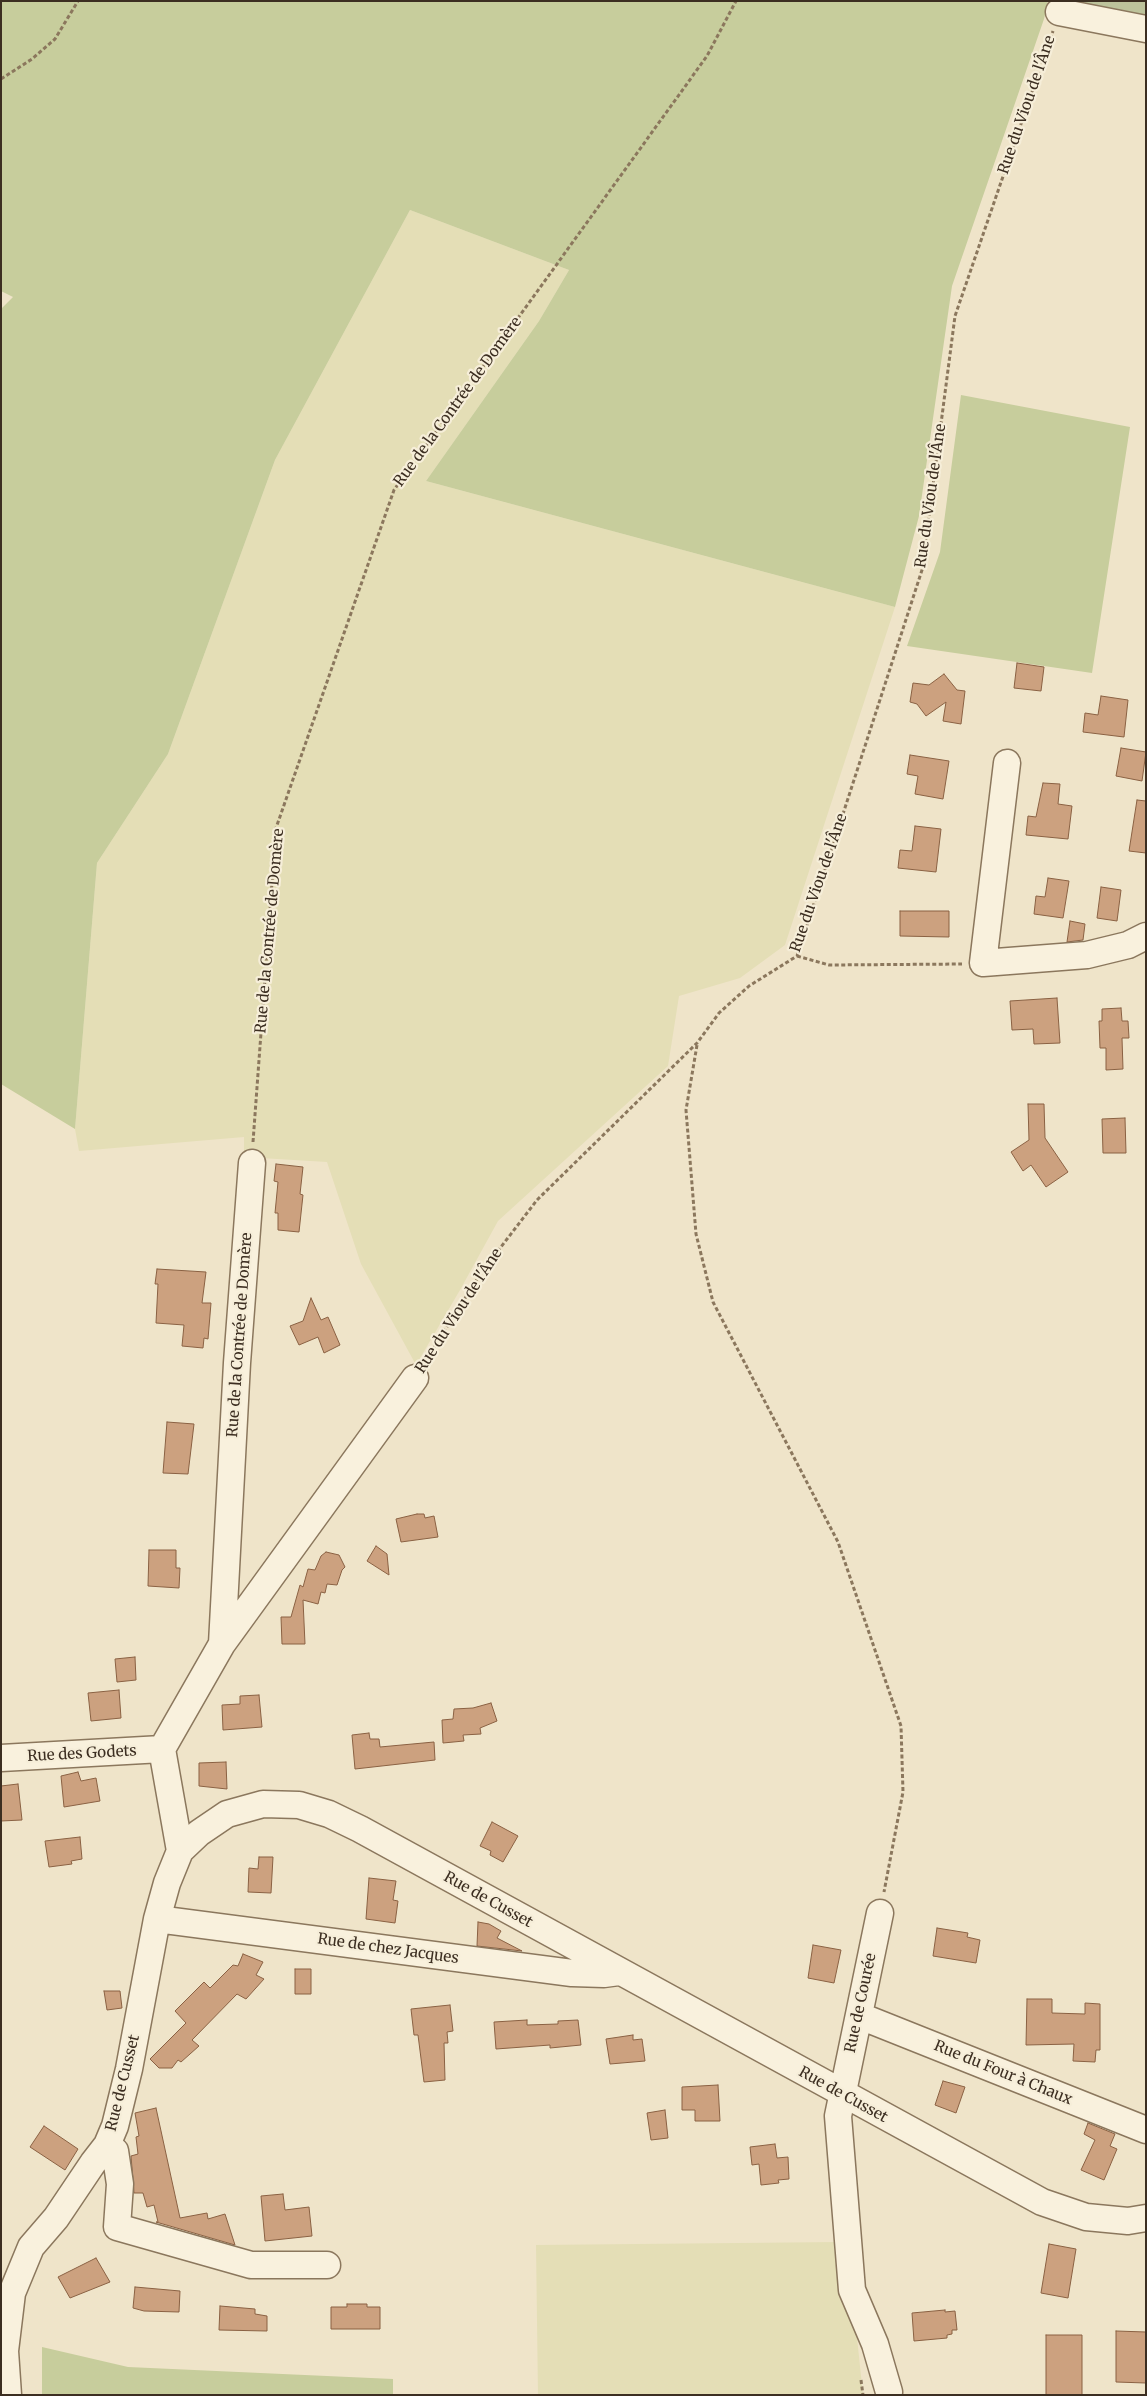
<!DOCTYPE html>
<meta charset="utf-8">
<style>
body{margin:0}
#map{position:relative;width:1147px;height:2396px;overflow:hidden;background:#efe4c9;font-family:Merriweather,serif}
canvas{display:block}
.frame{position:absolute;inset:0;border:2px solid #3c2e21;pointer-events:none}
</style>
<div id="map">
<canvas width="1147" height="2396"></canvas>
<div class="frame"></div>
</div>
<script>
const c = document.querySelector('canvas').getContext('2d');
c.lineJoin = 'round';
function fillPath(path, color) { c.fillStyle = color; c.fill(path, 'evenodd'); }
const shape = rows => new Path2D(rows.map(r => 'M' + r).join(''));
function strokePath(path, color, width, dash) { c.strokeStyle = color; c.lineWidth = width; c.lineCap = dash ? 'butt' : 'round'; c.setLineDash(dash || []); c.stroke(path); }
function drawText(font, color, halo, rows, align = 'center') {
  c.font = font + ' Merriweather,serif'; c.lineWidth = 4.5; c.setLineDash([]); c.textBaseline = 'middle'; c.strokeStyle = halo; c.fillStyle = color; for (const [text, x, y, turn = 0] of rows) {
    c.save(); c.translate(x, y); c.rotate((+turn || 0) * Math.PI / 180); c.textAlign = isNaN(turn) ? turn : align; if (halo) c.strokeText(text, 0, 0); c.fillText(text, 0, 0); c.restore();
  }
}
fillPath(shape([
 [410,210,569,270,539,321,426,481,895,607,785,945,740,978,679,996,668,1066,498,1221,460,1290,416,1365,361,1264,327,1162,244,1157,244,1137,79,1151,75,1129,97,863,168,754,275,460],
 [839,2242,852,2290,863,2395,538,2395,536,2245]
]), '#e4deb6');
fillPath(shape([
 [1,1,1048,1,1044,19,952,286,919,516,895,607,426,481,539,321,569,270,410,210,275,460,168,754,97,863,75,1129,1,1084,1,309,13,297,1,291],
 [961,395,1130,427,1092,673,907,646,940,552],
 [42,2347,128,2367,393,2379,393,2395,42,2395]
]), '#c7cd9c');
fillPath(shape([
 [1079,1,1146,1,1146,22,1082,8]
]), '#bdc39b');
const building = shape([
 [1017,663,1044,667,1041,691,1014,688,1017,663],
 [944,674,957,690,965,691,961,724,943,721,946,702,926,716,917,704,910,702,913,683,929,685,944,674],
 [1101,696,1128,700,1124,737,1083,732,1085,713,1098,715,1101,696],
 [1121,748,1146,752,1142,781,1116,776,1121,748],
 [910,755,949,761,943,799,915,794,918,776,907,774,910,755],
 [1043,783,1060,784,1058,804,1072,806,1068,839,1026,835,1028,816,1036,817,1043,783],
 [1137,800,1146,801,1146,853,1129,851,1137,800],
 [915,826,941,829,936,872,898,868,900,850,912,851,915,826],
 [1048,878,1069,881,1063,918,1034,914,1036,896,1045,897,1048,878],
 [1101,887,1121,890,1117,921,1097,918,1101,887],
 [900,911,949,911,949,937,900,936,900,911],
 [1070,921,1085,924,1083,940,1067,942,1070,921],
 [1057,998,1060,1043,1034,1044,1033,1029,1012,1030,1010,1001,1057,998],
 [1121,1008,1122,1021,1128,1021,1129,1038,1122,1038,1123,1069,1106,1070,1106,1048,1100,1048,1099,1021,1102,1021,1102,1009,1121,1008],
 [1028,1104,1044,1104,1045,1138,1068,1172,1046,1187,1031,1165,1023,1171,1011,1152,1029,1140,1028,1104],
 [1125,1118,1126,1153,1103,1153,1102,1119,1125,1118],
 [276,1164,303,1167,300,1194,303,1195,299,1232,278,1230,278,1213,275,1213,278,1182,274,1181,276,1164],
 [157,1269,206,1272,202,1303,211,1303,208,1339,204,1338,203,1348,182,1346,184,1325,156,1323,158,1284,155,1284,157,1269],
 [311,1298,321,1320,328,1317,340,1345,324,1353,318,1337,299,1345,290,1326,303,1321,311,1298],
 [167,1422,194,1424,188,1474,163,1473,167,1422],
 [417,1514,424,1514,425,1518,434,1516,438,1537,401,1542,396,1519,417,1514],
 [376,1546,387,1554,389,1575,367,1561,376,1546],
 [149,1550,176,1550,176,1568,180,1568,179,1588,148,1586,149,1550],
 [326,1552,339,1555,345,1567,342,1570,337,1585,327,1584,325,1593,321,1592,318,1604,303,1600,305,1644,282,1644,281,1617,291,1617,300,1585,303,1587,308,1569,315,1570,321,1556,326,1552],
 [135,1657,136,1680,117,1682,115,1659,135,1657],
 [119,1690,121,1718,91,1721,88,1693,119,1690],
 [259,1695,262,1727,223,1730,222,1705,240,1704,240,1696,259,1695],
 [491,1703,497,1721,480,1728,481,1734,463,1735,464,1741,443,1743,442,1720,453,1719,454,1709,473,1708,491,1703],
 [369,1733,370,1739,379,1739,380,1747,434,1742,435,1760,355,1769,352,1735,369,1733],
 [226,1762,227,1789,199,1786,199,1763,226,1762],
 [78,1772,81,1781,96,1778,100,1801,64,1807,61,1776,78,1772],
 [18,1784,22,1820,1,1821,1,1786,18,1784],
 [492,1822,518,1836,503,1862,490,1855,491,1851,480,1846,492,1822],
 [80,1837,82,1859,71,1861,72,1864,49,1867,45,1841,80,1837],
 [259,1857,273,1857,271,1893,248,1892,249,1868,258,1869,259,1857],
 [369,1878,396,1881,393,1900,398,1901,395,1923,366,1919,369,1878],
 [478,1922,489,1924,501,1931,497,1938,522,1951,477,1946,478,1922],
 [937,1928,968,1933,967,1937,980,1940,976,1963,933,1956,937,1928],
 [813,1945,841,1950,834,1983,808,1978,813,1945],
 [243,1954,263,1962,256,1975,264,1979,246,1999,237,1994,192,2040,199,2046,181,2062,178,2060,172,2068,159,2068,150,2059,186,2023,175,2011,204,1982,210,1988,233,1965,238,1966,243,1954],
 [295,1969,311,1969,311,1994,295,1994,295,1969],
 [104,1991,120,1991,122,2008,107,2010,104,1991],
 [1027,1999,1052,1999,1052,2013,1085,2014,1085,2003,1100,2004,1100,2050,1096,2050,1095,2062,1073,2061,1074,2044,1026,2045,1027,1999],
 [450,2005,453,2031,447,2032,448,2043,444,2043,445,2080,424,2082,418,2035,414,2035,411,2009,450,2005],
 [527,2020,527,2025,558,2024,558,2021,578,2020,581,2045,550,2048,550,2045,496,2049,494,2022,527,2020],
 [633,2035,633,2040,642,2039,645,2061,610,2064,606,2039,633,2035],
 [943,2081,965,2087,956,2113,935,2105,943,2081],
 [718,2085,720,2121,695,2121,695,2110,682,2110,682,2087,718,2085],
 [156,2108,180,2218,207,2213,208,2219,225,2214,235,2245,156,2222,158,2222,154,2205,147,2207,143,2193,134,2193,131,2156,138,2154,136,2137,139,2136,135,2113,156,2108],
 [665,2110,668,2138,651,2140,647,2113,665,2110],
 [1088,2123,1115,2134,1110,2146,1117,2149,1104,2180,1081,2170,1095,2140,1084,2134,1088,2123],
 [44,2126,78,2149,65,2170,30,2147,44,2126],
 [775,2144,777,2158,788,2157,789,2179,778,2180,779,2183,761,2185,759,2164,752,2165,750,2147,775,2144],
 [283,2194,285,2210,309,2207,312,2236,265,2241,261,2196,283,2194],
 [1049,2244,1076,2249,1068,2298,1041,2293,1049,2244],
 [96,2258,110,2282,70,2298,58,2277,96,2258],
 [135,2287,180,2291,179,2312,144,2311,133,2308,135,2287],
 [347,2304,367,2304,367,2307,380,2307,380,2329,331,2329,331,2307,347,2307,347,2304],
 [220,2306,255,2309,255,2314,267,2316,267,2331,219,2330,220,2306],
 [945,2310,945,2312,955,2311,957,2330,952,2330,952,2334,947,2335,947,2338,914,2341,912,2313,945,2310],
 [1116,2331,1146,2332,1146,2383,1116,2382,1116,2331],
 [1046,2335,1082,2335,1082,2395,1046,2395,1046,2335]
]);
fillPath(building, '#cca17f');
strokePath(building, '#8a6143', 1);
const minor = shape([
 [1059,12,1146,29],
 [1007,763,983,963,1087,955,1128,945,1146,936],
 [222,1644,415,1378],
 [1,1758,162,1749],
 [180,1851,162,1749,222,1644,237,1363,252,1163],
 [880,1913,838,2116,852,2290,875,2344,889,2392],
 [157,1919,572,1973,604,1974,619,1972],
 [860,2016,1146,2130],
 [107,2145,115,2151,120,2184,117,2227,251,2265,327,2265],
 [8,2395,5,2351,12,2293,31,2247,56,2218,93,2163,107,2145,115,2126,129,2069,157,1919,167,1883,180,1851,199,1833,227,1814,263,1804,299,1805,329,1814,360,1829,1042,2202,1086,2217,1128,2221,1146,2218]
]);
strokePath(minor, '#8b775d', 29);
strokePath(shape([
 [1,79,32,59,55,39,78,1],
 [797,956,829,965,962,964],
 [697,1045,686,1110,696,1234,713,1302,838,1542,901,1726,903,1792,884,1892],
 [253,1142,276,828,394,490,707,56,736,1],
 [426,1360,481,1273,537,1200,697,1043,719,1013,749,986,797,956,922,570,955,316,1053,31],
 [861,2380,863,2395]
]), '#8b775d', 3, [4, 2.5]);
strokePath(minor, '#f9f1dd', 26);
drawText('15px', '#3c2e21', '#f6eed9', [
 ["Rue du Viou de l'Âne",1027,105,-71],
 ["Rue de la Contrée de Domère",458,402,-54],
 ["Rue du Viou de l'Âne",931,496,-82],
 ["Rue du Viou de l'Âne",819,883,-71],
 ["Rue de la Contrée de Domère",270,931,-85],
 ["Rue du Viou de l'Âne",459,1311,-57],
 ["Rue de la Contrée de Domère",240,1335,-86],
 ["Rue des Godets",82,1754,-3],
 ["Rue de Cusset",488,1900,29],
 ["Rue de chez Jacques",388,1949,8],
 ["Rue de Courée",861,2003,-78],
 ["Rue du Four à Chaux",1003,2073,22],
 ["Rue de Cusset",123,2083,-76],
 ["Rue de Cusset",843,2095,29]
]);
</script>
